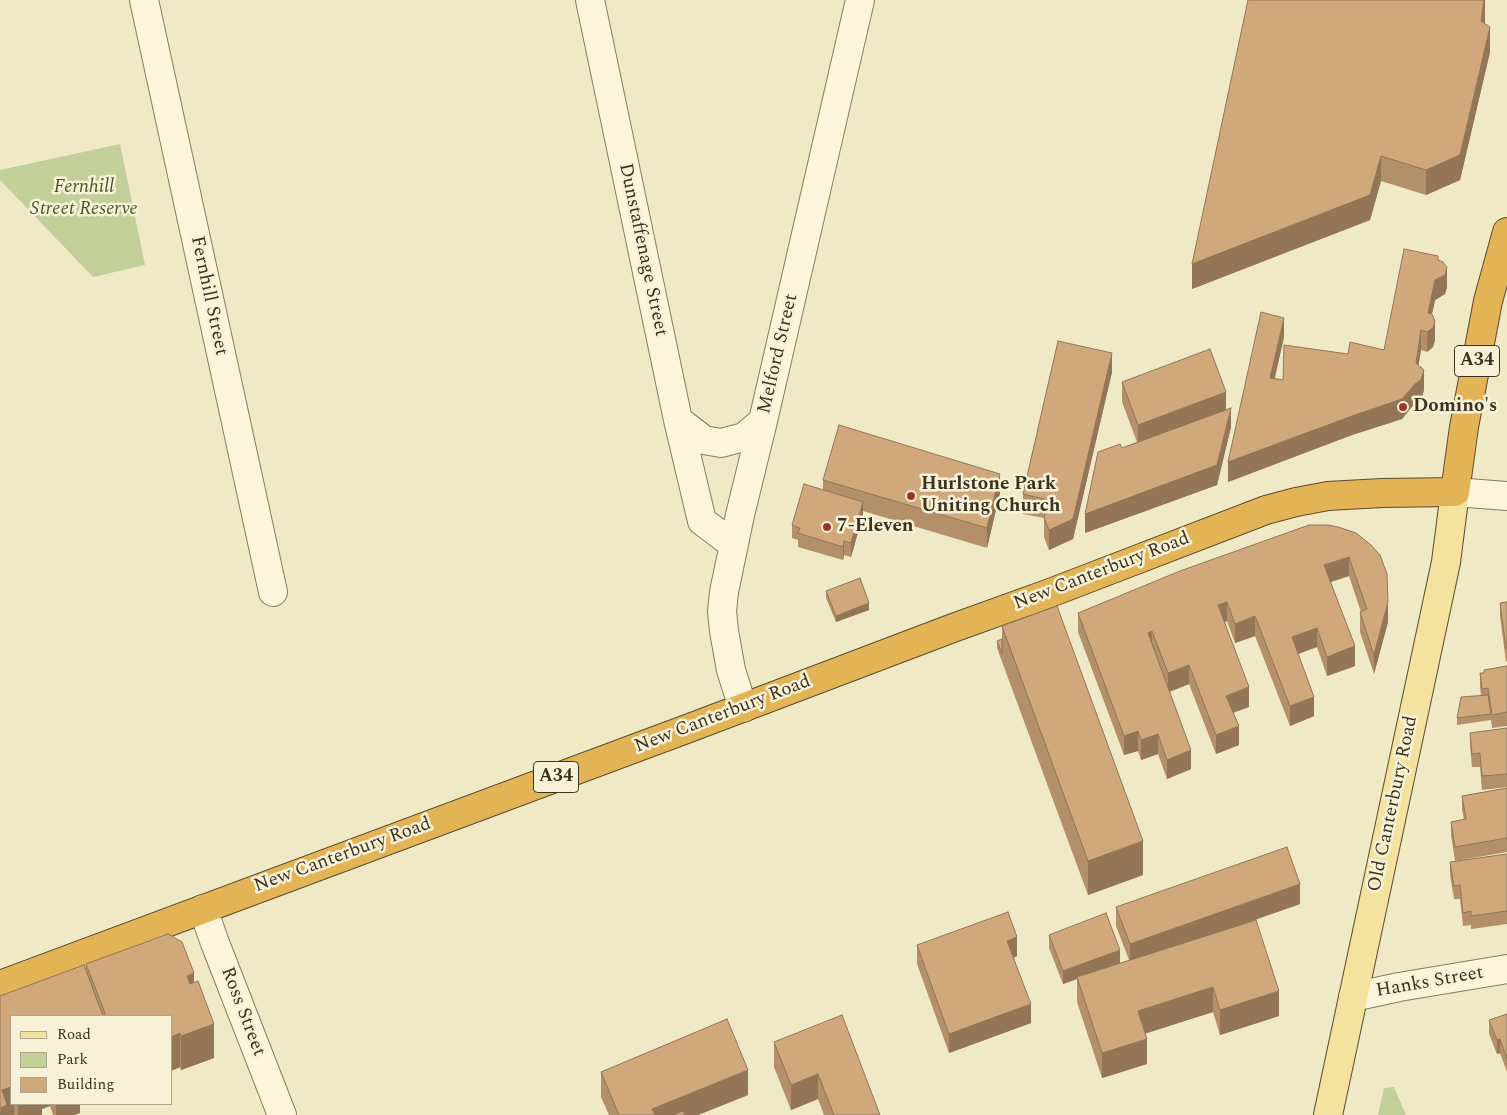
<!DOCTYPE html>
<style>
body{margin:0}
#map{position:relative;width:1507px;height:1115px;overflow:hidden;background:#f0e9c6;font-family:Spectral,serif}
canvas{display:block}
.legend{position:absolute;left:10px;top:1015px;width:162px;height:90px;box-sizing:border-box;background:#f7f2d7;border:1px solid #ada58d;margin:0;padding:6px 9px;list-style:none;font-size:15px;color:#3d311f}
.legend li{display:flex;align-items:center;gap:10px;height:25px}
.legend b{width:25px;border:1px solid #ada58d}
</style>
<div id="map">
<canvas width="1507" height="1115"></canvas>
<ul class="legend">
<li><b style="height:6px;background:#f4e39e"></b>Road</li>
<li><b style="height:14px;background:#c3cf99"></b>Park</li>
<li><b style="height:14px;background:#d0a87b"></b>Building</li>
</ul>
</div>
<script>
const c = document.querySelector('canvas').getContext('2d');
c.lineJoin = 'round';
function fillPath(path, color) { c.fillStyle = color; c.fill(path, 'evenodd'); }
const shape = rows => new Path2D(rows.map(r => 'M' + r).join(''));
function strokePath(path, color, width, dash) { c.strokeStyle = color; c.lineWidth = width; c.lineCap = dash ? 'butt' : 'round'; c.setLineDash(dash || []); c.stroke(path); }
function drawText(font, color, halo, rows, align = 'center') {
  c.font = font + ' Spectral,serif'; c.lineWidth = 5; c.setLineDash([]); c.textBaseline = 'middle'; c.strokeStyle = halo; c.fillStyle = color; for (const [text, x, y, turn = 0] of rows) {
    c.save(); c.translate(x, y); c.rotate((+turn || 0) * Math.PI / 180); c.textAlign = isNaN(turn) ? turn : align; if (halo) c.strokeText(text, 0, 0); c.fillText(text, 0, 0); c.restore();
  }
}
fillPath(shape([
 [120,144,145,265,93,277,0,180,0,170],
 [1394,1087,1406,1115,1378,1115,1384,1088]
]), '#c3cf99');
const minor = shape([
 [144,0,273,592],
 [590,0,678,420,702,521,734,545],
 [678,420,704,440,721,443,744,437,763,421],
 [1455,492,1507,496],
 [743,708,731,670,724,631,722,611,724,592,740,515,763,421,860,0],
 [203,909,215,943,282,1115],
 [1353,997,1399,987,1507,969]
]);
const major = shape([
 [1328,1115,1446,562,1455,492]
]);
const highway = shape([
 [0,985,692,727,953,628,1050,593,1266,510,1296,502,1328,496,1382,493,1455,492,1464,427,1488,301,1507,232]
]);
strokePath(minor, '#8d7b5b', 30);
strokePath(major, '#5b492f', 30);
strokePath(highway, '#5b492f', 30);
strokePath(minor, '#faf5db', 28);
strokePath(major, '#f4e39e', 28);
strokePath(highway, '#e2b455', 28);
fillPath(shape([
 [1485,0,1485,24,1490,52,1460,180,1426,195,1381,181,1370,220,1192,289],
 [1438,260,1447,287,1445,294,1435,300,1432,314,1435,340,1433,347,1427,352,1421,350,1418,366,1424,390,1421,400,1415,403,1402,419,1352,435,1228,482,1284,337,1275,378,1283,380,1348,354,1384,350],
 [1112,372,1073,539,1049,550,1044,537,1044,518,1023,514,1023,494],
 [1122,382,1226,410,1231,427,1217,485,1085,533,1122,448,1137,442,1122,402],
 [823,480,1000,493,987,548,863,511,863,515,851,557,844,555,843,560,798,547,798,540,792,538,792,525,823,490],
 [1338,527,1388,622,1374,674,1360,632,1360,612,1361,612,1349,576,1331,582,1355,666,1327,676,1317,647,1298,654,1314,716,1290,726,1255,636,1235,643,1227,621,1225,622,1249,707,1233,713,1239,745,1216,754,1189,684,1170,692,1191,769,1167,779,1158,754,1141,760,1138,751,1124,755,1078,632,1078,613],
 [826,591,869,610,836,622,826,598],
 [1507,602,1507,661,1506,662,1500,616,1500,603],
 [1002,626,1143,875,1088,895,997,648,997,641,1002,639],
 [1507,666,1507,726,1492,728,1491,720,1457,725,1457,718,1481,695,1480,687,1480,673,1484,673,1484,670],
 [1507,728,1507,787,1482,790,1480,767,1472,767,1470,746,1470,733],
 [1507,788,1507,852,1455,861,1451,835,1451,822,1464,820,1462,809,1462,796],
 [1507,854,1507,924,1471,929,1471,925,1463,926,1460,899,1454,899,1450,875,1450,862],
 [1300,904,1238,926,1279,1016,1220,1035,1213,1012,1145,1033,1147,1064,1102,1078,1077,1002,1077,979,1063,984,1049,948,1049,935,1117,964,1129,960,1116,926,1116,907],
 [917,945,1017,956,1014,958,1031,1023,949,1053,917,964],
 [86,964,194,982,214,1058,181,1070,180,1067,171,1071,171,1016,11,1016,11,1104,80,1104,80,1113,74,1115,53,1115,50,1106,42,1109,42,1115,0,1115,0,996,86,971],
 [1507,1014,1507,1072,1500,1053,1497,1054,1489,1034,1489,1020],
 [774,1042,880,1115,824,1115,818,1099,791,1110,774,1067],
 [601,1072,748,1095,698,1115,609,1115,601,1097]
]), '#b3906a');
fillPath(shape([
 [1484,0,1485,0,1485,20,1481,46,1481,21],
 [1490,27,1490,52,1460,180,1426,195,1426,170],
 [1381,156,1381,181,1370,220,1192,289,1192,264],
 [1447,267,1447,287,1445,294,1435,300,1428,332,1435,321,1435,340,1433,347,1427,352,1428,313,1435,280],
 [1284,318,1284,337,1270,397,1270,378],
 [1421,330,1421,350,1416,382,1416,363],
 [1112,353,1112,372,1073,539,1049,550,1049,530],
 [1424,370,1424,390,1421,400,1415,403,1402,419,1352,435,1228,482,1228,462],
 [1226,392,1226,412,1138,444,1138,425],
 [1231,408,1231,427,1217,485,1085,533,1085,514],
 [1000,474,1000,493,987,548,987,528],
 [863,502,863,515,851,557,851,543],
 [844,541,844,555,843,560,843,547],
 [1349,557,1349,576,1324,584,1324,565],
 [1227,602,1227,621,1218,624,1218,605],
 [1388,602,1388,622,1374,674,1374,655],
 [869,603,869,610,836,622,836,616],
 [1255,616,1255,636,1235,643,1235,624],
 [1317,628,1317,647,1292,656,1292,637],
 [1152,631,1152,651,1148,633],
 [1355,646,1355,666,1327,676,1327,657],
 [1189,665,1189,684,1168,692,1168,673],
 [1249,687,1249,707,1226,715,1226,696],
 [1314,697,1314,716,1290,726,1290,706],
 [1239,726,1239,745,1216,754,1216,735],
 [1138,731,1138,751,1124,755,1124,736],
 [1158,734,1158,754,1141,760,1141,740],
 [1191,750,1191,769,1167,779,1167,760],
 [1143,841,1143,875,1088,895,1088,861],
 [1300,884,1300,904,1130,963,1130,944],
 [1017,937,1017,956,1007,960,1007,941],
 [1120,950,1120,963,1077,977,1077,979,1063,984,1063,971],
 [194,973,194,1008,187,976],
 [1213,987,1213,1012,1138,1036,1138,1011],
 [1279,991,1279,1016,1220,1035,1220,1010],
 [1031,1004,1031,1023,949,1053,949,1034],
 [214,1024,214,1058,181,1070,181,1036],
 [180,1033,180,1067,171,1071,171,1077,171,1037],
 [1147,1039,1147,1064,1102,1078,1102,1053],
 [1500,1039,1500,1053,1497,1054,1497,1040],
 [748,1070,748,1095,698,1115,652,1115,652,1109],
 [818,1074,818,1099,791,1110,791,1085],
 [11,1087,11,1104,14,1104,14,1115,0,1115,2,1090],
 [18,1104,50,1104,50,1106,42,1109,42,1115,18,1115],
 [56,1104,80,1104,80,1113,74,1115,56,1115]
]), '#927656');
const building = shape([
 [1248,0,1484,0,1481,21,1490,27,1460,155,1426,170,1381,156,1370,195,1192,264,1248,0],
 [1404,249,1438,256,1438,260,1443,262,1447,267,1445,275,1435,280,1428,313,1432,314,1435,321,1433,328,1427,332,1421,330,1416,363,1424,370,1421,380,1415,384,1402,399,1352,416,1228,462,1261,312,1284,318,1270,378,1283,380,1284,345,1348,354,1350,342,1384,350,1404,249],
 [1058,341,1112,353,1073,519,1049,530,1044,518,1048,500,1023,494,1058,341],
 [1210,349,1226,392,1138,425,1122,382,1210,349],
 [1231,408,1217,465,1085,514,1098,452,1120,444,1122,448,1231,408],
 [839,425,1000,474,987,528,823,480,839,425],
 [804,484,863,502,851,543,844,541,843,547,798,533,800,528,792,525,804,484],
 [1309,525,1328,525,1338,527,1356,533,1371,545,1380,555,1387,574,1388,602,1374,655,1360,612,1367,609,1349,557,1324,565,1355,646,1327,657,1317,628,1292,637,1314,697,1290,706,1255,616,1235,624,1227,602,1218,605,1249,687,1226,696,1239,726,1216,735,1189,665,1168,673,1152,631,1148,633,1191,750,1167,760,1158,734,1141,740,1138,731,1124,736,1078,613,1180,571,1309,525],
 [860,578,869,603,836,616,826,591,860,578],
 [1507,602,1507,648,1506,648,1500,603,1507,602],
 [1057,606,1143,841,1088,861,1002,626,1057,606],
 [1002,639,1002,654,997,641,1002,639],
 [1507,666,1507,712,1492,715,1488,688,1482,689,1480,673,1484,673,1484,670,1507,666],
 [1488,695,1491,714,1457,718,1461,697,1488,695],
 [1507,728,1507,774,1482,776,1480,753,1472,754,1470,733,1507,728],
 [1507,788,1507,838,1455,847,1451,822,1466,819,1462,796,1507,788],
 [1287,847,1300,884,1130,944,1116,907,1287,847],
 [1507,854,1507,911,1471,916,1471,911,1463,913,1460,885,1454,886,1450,862,1507,854],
 [1008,912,1017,937,1007,941,1031,1004,949,1034,917,945,1008,912],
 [1106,913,1120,950,1063,971,1049,935,1106,913],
 [1256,920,1279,991,1220,1010,1213,987,1138,1011,1147,1039,1102,1053,1077,977,1256,920],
 [168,934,182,942,194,973,187,976,190,984,198,981,214,1024,181,1036,180,1033,171,1037,171,1016,106,1016,86,964,168,934],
 [84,965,103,1016,11,1016,11,1087,2,1090,7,1105,0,1108,0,996,84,965],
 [1507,1014,1507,1059,1500,1039,1497,1040,1489,1020,1507,1014],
 [842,1015,880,1115,834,1115,818,1074,791,1085,774,1042,842,1015],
 [727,1019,748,1070,652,1109,655,1115,619,1115,601,1072,727,1019],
 [683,1111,685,1115,672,1115,683,1111]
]);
fillPath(building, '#d0a87b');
strokePath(building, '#927656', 1);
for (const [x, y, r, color] of [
 [1403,407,5,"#9f3528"],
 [911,496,5,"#9f3528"],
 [827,527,5,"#9f3528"]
]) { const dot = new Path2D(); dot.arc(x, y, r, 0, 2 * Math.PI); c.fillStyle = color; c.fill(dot); strokePath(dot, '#f7f2d7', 2); }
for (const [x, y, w] of [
 [1477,361,45],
 [556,777,45]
]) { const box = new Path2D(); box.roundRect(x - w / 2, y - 15.5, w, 31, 4); c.fillStyle = '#f7f2d7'; c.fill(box); strokePath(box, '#3d311f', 1); }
drawText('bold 18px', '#3d311f', null, [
 ["A34",1477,361],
 ["A34",556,777]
]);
drawText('italic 19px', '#465a25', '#f7f2d7', [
 ["Fernhill",84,188],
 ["Street Reserve",84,210]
]);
drawText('19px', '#3d311f', '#f7f2d7', [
 ["Dunstaffenage Street",642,250,78],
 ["Fernhill Street",208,296,78],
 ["Melford Street",779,354,-77],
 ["New Canterbury Road",1102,572,-21],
 ["New Canterbury Road",723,715,-21],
 ["Old Canterbury Road",1394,804,-78],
 ["New Canterbury Road",343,856,-20],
 ["Hanks Street",1430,983,-10],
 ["Ross Street",242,1012,69]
]);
drawText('bold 19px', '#3d311f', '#f7f2d7', [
 ["Domino's",1413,407],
 ["Hurlstone Park",921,485],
 ["Uniting Church",921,507],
 ["7-Eleven",837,527]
], 'left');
</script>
